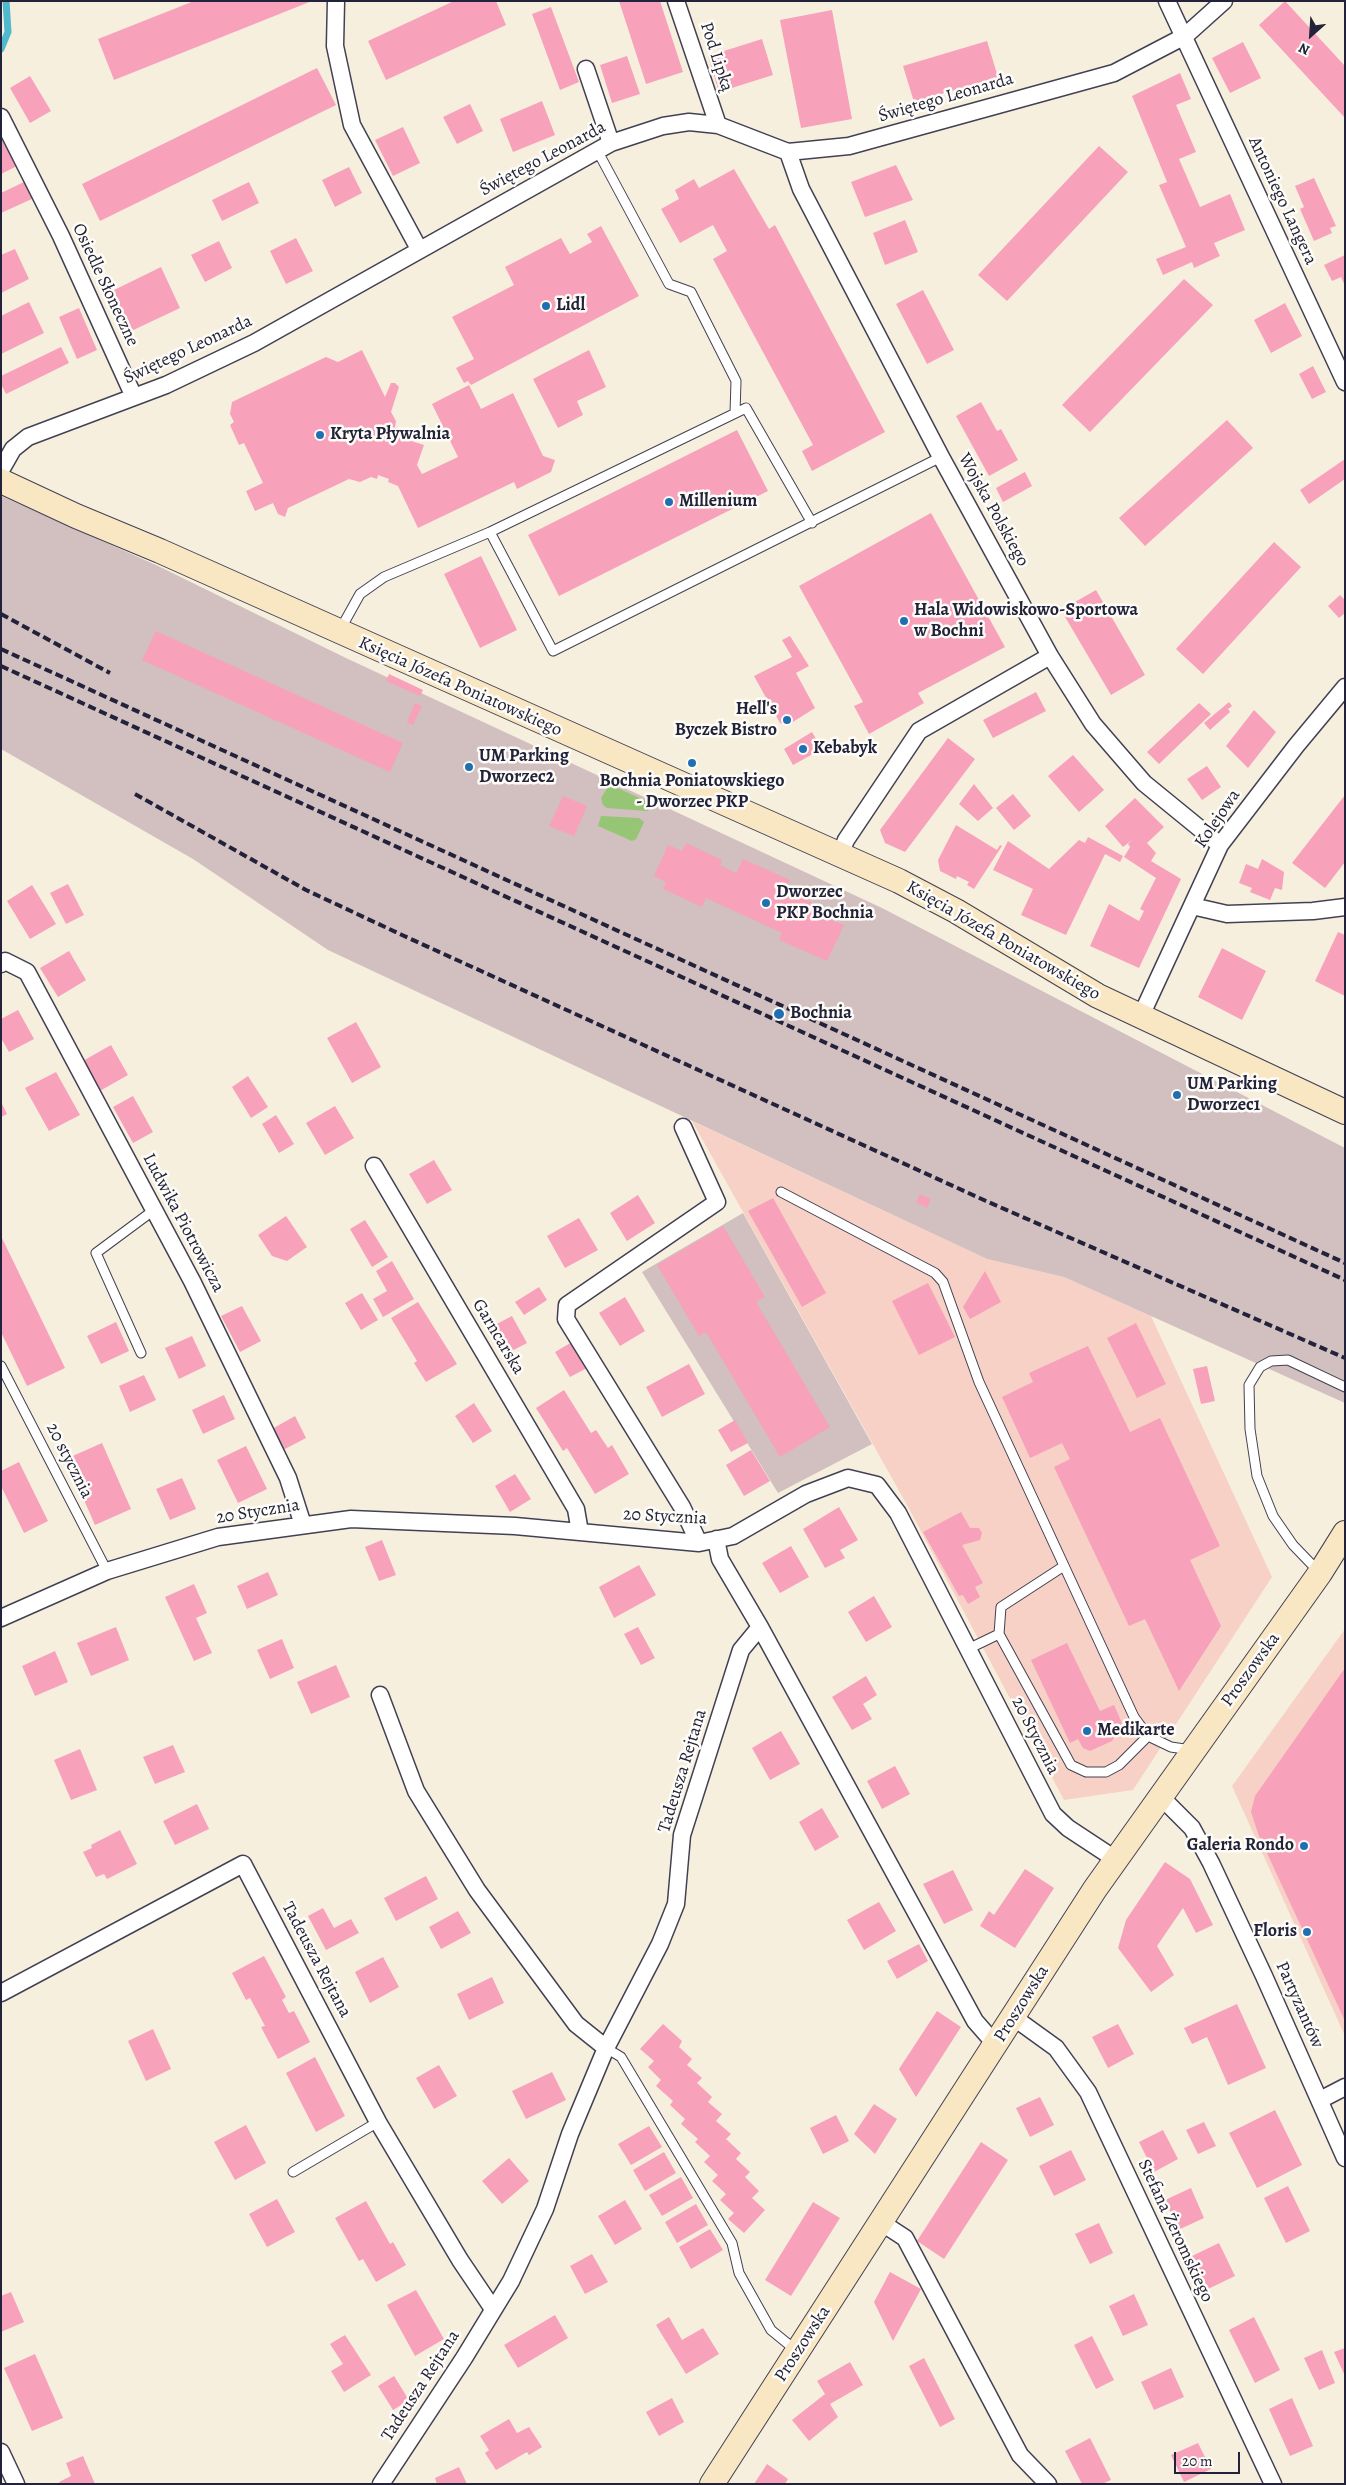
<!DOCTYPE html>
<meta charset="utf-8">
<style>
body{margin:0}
#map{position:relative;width:1346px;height:2485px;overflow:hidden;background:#f7efde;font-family:Alegreya,serif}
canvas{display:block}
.frame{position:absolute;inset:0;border:2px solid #22223b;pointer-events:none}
.north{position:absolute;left:1286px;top:10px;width:50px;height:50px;-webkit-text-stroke:4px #fdfcf7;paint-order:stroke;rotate:206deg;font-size:14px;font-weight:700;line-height:20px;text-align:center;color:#22223b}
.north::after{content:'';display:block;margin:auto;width:18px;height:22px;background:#22223b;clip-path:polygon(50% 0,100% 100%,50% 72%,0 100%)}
.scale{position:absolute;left:1174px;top:2452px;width:66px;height:22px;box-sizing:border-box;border:2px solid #22223b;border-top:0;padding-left:6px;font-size:15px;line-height:18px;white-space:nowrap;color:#22223b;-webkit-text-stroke:4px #fdfcf7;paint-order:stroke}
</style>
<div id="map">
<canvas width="1346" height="2485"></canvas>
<div class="frame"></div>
<div class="north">N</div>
<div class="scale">20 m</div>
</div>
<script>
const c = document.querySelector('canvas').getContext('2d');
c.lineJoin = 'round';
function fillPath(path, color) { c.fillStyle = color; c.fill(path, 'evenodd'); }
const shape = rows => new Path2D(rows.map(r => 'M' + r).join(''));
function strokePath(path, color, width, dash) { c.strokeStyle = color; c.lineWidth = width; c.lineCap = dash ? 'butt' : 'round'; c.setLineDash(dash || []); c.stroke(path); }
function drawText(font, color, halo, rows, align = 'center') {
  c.font = font + ' Alegreya,serif'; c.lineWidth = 5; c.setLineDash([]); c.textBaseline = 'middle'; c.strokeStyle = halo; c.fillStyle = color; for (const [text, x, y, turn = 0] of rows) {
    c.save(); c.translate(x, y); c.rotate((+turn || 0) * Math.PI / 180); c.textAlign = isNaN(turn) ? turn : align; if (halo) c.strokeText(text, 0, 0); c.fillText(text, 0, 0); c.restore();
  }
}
fillPath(shape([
 [692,1121,987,1259,1064,1277,1151,1316,1272,1577,1133,1790,1064,1800,907,1505],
 [1345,1629,1345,2036,1232,1786]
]), '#f7d1c6');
fillPath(shape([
 [1,496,156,565,346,658,882,908,1345,1148,1345,1403,1064,1277,987,1259,328,950,193,859,1,749],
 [743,1213,872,1444,778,1493,642,1272]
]), '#d2bfbf');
fillPath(shape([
 [608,787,615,787,651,803,651,808,647,811,607,808,603,805,601,798],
 [601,816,639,818,644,822,636,839,632,841,598,826]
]), '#95c575');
strokePath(shape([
 [1,49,8,32,6,1]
]), '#50b9cd', 7);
fillPath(shape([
 [194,1,312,1,114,80,98,39],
 [454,1,496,1,506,25,386,80,368,41],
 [619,1,660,1,683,72,646,84],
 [1285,1,1345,66,1345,118,1259,25],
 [551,7,579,82,560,90,532,14],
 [832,10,852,119,801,128,780,20],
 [762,39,773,75,719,92,708,56],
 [987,41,998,77,914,102,903,66],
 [1243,42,1261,78,1230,93,1212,58],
 [627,56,640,94,612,103,600,65],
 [317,68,336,105,100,221,82,184],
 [1180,73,1191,99,1176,105,1196,152,1179,159,1200,207,1230,194,1245,230,1214,243,1220,256,1194,268,1192,262,1163,275,1156,259,1186,247,1159,185,1167,182,1132,96],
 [30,76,51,111,30,123,10,88],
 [542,101,555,135,513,152,500,119],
 [470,104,483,131,457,144,443,117],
 [403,127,420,163,393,176,375,140],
 [1,134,17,166,1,174],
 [1099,146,1128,172,1007,301,978,275],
 [896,165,913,200,865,217,851,182],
 [349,167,362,193,335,207,322,180],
 [734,169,769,229,775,225,885,432,812,471,802,451,813,445,713,259,727,251,713,225,680,243,661,209,679,199,675,190,694,179,699,188],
 [1314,178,1336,226,1330,228,1332,233,1314,241,1300,209,1304,207,1295,186],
 [26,181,34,198,1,213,1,193],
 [249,182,259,203,222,221,212,200],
 [905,220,918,252,885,265,873,233],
 [601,226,639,296,471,385,468,381,464,383,456,368,474,359,452,317,514,285,505,267,561,238,570,254,592,242,587,234],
 [296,238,313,271,286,284,270,251],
 [219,241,232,268,205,282,191,255],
 [15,249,29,279,1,293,1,255],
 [1345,255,1345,286,1341,277,1332,281,1324,265],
 [161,267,180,308,127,333,108,293],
 [1184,279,1213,305,1090,432,1062,405],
 [923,290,954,350,927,364,896,304],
 [29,302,44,333,1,354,1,316],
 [1285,303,1302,336,1271,353,1254,320],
 [79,308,97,350,77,359,59,317],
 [61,347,69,363,6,394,1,384,1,376],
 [362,350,385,397,391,383,395,383,399,387,391,412,396,421,395,427,408,431,405,439,424,445,417,465,422,474,458,457,432,404,469,385,481,409,513,393,543,456,555,460,551,472,517,489,514,482,418,528,398,486,388,482,389,479,378,475,377,479,371,477,360,482,349,479,288,508,285,517,278,514,273,503,255,511,246,491,263,483,244,443,239,445,230,425,234,422,230,414,232,402,326,357,338,362],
 [589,350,606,387,577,401,583,415,558,428,533,379],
 [1313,366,1326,392,1312,399,1299,374],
 [981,402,997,431,1001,429,1018,460,989,476,956,416],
 [1227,420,1253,448,1145,546,1119,518],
 [737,430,768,491,559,596,528,535],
 [1345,459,1345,479,1309,504,1300,490],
 [1025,472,1032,486,1003,502,996,488],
 [931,513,1005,647,918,693,924,703,869,734,854,706,863,702,799,586],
 [1274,542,1301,567,1203,674,1176,649],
 [481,556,517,630,480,648,444,574],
 [1096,590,1145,675,1111,695,1061,610],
 [1340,595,1345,600,1345,613,1339,618,1328,606],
 [156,631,403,743,390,772,142,660],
 [790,636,809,666,796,673,815,708,788,725,780,723,754,676,792,657,782,640],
 [389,674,423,690,420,696,386,681],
 [1036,692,1046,711,993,738,983,720],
 [1229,702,1232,706,1228,709,1230,712,1210,730,1204,723],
 [415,703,422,706,413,725,407,722],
 [1199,703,1211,714,1159,764,1147,752],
 [1254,710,1276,732,1248,768,1226,746],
 [812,732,822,749,793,765,784,749],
 [948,738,975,759,905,852,885,843,880,830],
 [1073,755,1104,790,1079,812,1048,776],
 [1207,766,1221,787,1202,800,1187,779],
 [974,784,993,808,978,821,959,804],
 [1013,794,1031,816,1014,830,996,808],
 [1345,795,1345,862,1325,888,1292,863],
 [563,796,587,806,574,836,549,826],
 [1135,798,1164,827,1147,843,1156,853,1151,861,1181,879,1139,968,1090,946,1109,904,1139,921,1144,911,1140,909,1156,878,1124,857,1130,847,1128,844,1132,840,1123,847,1105,826],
 [956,825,997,850,1000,845,1002,846,974,889,967,885,969,882,957,876,956,879,940,871,938,860],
 [1088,837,1123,856,1120,862,1105,854,1066,935,1021,915,1033,889,993,870,1008,841,1049,869,1079,840,1085,843],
 [686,843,722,860,720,865,736,873,743,859,790,880,784,893,799,900,800,897,835,913,831,920,844,925,827,961,779,940,782,933,706,898,702,907,663,889,666,882,654,876,668,845,682,851],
 [1262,859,1284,872,1282,890,1275,888,1270,900,1250,892,1252,888,1239,883,1246,864,1258,869],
 [68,884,84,915,66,924,50,893],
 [32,885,56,924,30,939,7,901],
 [1338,932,1345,935,1345,996,1315,981],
 [1222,948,1266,971,1242,1020,1198,997],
 [69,951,86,980,58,997,40,968],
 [18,1010,34,1039,9,1052,1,1038,1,1019],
 [356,1022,381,1067,352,1083,327,1038],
 [111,1045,128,1075,98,1092,81,1062],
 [56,1072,80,1115,49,1131,25,1088],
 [248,1076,268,1107,251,1118,232,1087],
 [133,1096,153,1132,133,1143,113,1107],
 [1,1102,7,1114,1,1117],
 [335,1106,354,1138,325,1155,306,1123],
 [276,1115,294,1144,279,1153,262,1124],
 [434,1160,452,1190,427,1204,409,1174],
 [920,1194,931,1199,927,1208,916,1202],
 [638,1195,655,1223,627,1241,610,1213],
 [773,1198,826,1293,802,1307,748,1211],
 [286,1216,307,1247,287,1261,272,1256,258,1235],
 [579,1218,598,1250,565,1268,547,1236],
 [365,1220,388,1257,372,1267,350,1229],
 [723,1226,765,1297,756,1302,830,1427,780,1457,706,1332,699,1336,657,1265],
 [1,1236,65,1368,27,1386,1,1332],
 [392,1261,414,1299,383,1317,373,1299,387,1291,376,1271],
 [985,1271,1001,1302,970,1319,963,1307],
 [928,1283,955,1337,919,1355,892,1301],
 [539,1287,547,1300,524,1315,515,1302],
 [362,1293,378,1320,361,1330,345,1303],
 [625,1297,645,1331,620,1346,599,1313],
 [418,1302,457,1364,426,1382,414,1363,417,1361,391,1318],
 [242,1306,261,1341,240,1352,221,1316],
 [512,1316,527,1343,506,1354,491,1327],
 [116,1322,129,1351,101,1364,87,1336],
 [1136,1323,1166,1384,1137,1398,1107,1338],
 [192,1336,206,1366,179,1379,165,1348],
 [572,1342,587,1368,570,1377,555,1352],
 [1088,1346,1130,1432,1160,1418,1220,1546,1190,1560,1221,1626,1179,1691,1145,1619,1129,1626,1054,1467,1070,1459,1062,1443,1030,1458,1002,1397,1033,1382,1029,1373],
 [689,1364,705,1394,662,1417,646,1387],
 [1207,1366,1215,1401,1201,1404,1193,1369],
 [144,1375,156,1400,130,1412,119,1386],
 [564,1390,591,1433,596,1430,608,1448,612,1445,629,1474,595,1494,567,1448,563,1451,536,1408],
 [224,1395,235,1419,203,1434,192,1410],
 [474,1403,492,1431,473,1443,455,1416],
 [295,1416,306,1438,283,1450,272,1429],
 [735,1420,748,1443,731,1452,718,1430],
 [102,1443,131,1509,95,1525,66,1459],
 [246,1446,267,1489,238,1503,217,1460],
 [751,1450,770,1481,744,1496,726,1465],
 [19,1462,48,1521,24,1533,1,1486,1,1471],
 [515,1474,531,1499,510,1512,495,1486],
 [182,1478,196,1509,170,1520,156,1489],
 [839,1507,858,1540,840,1550,845,1558,825,1568,803,1529],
 [961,1512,970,1528,979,1528,982,1533,980,1540,962,1545,983,1583,975,1587,980,1597,968,1604,963,1595,959,1596,923,1532],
 [382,1540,396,1575,379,1581,365,1547],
 [791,1546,809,1577,780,1593,762,1563],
 [639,1565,656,1595,614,1618,599,1587],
 [268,1572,278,1595,247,1609,237,1586],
 [194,1584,207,1613,196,1618,212,1653,194,1661,165,1597],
 [874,1596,892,1627,866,1642,848,1612],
 [116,1627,129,1660,91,1676,77,1643],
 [638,1627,655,1658,641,1665,624,1634],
 [282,1639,294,1668,270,1679,257,1650],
 [1067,1643,1100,1711,1114,1705,1122,1723,1112,1741,1090,1751,1083,1748,1078,1739,1070,1743,1031,1660],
 [55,1651,68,1682,35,1696,22,1666],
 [336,1665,350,1697,311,1714,297,1682],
 [1345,1668,1345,2021,1259,1836,1251,1812,1255,1796],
 [866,1676,877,1695,863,1704,872,1719,852,1730,832,1697],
 [781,1731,800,1764,770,1780,752,1748],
 [173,1745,185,1772,155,1784,143,1757],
 [80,1749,97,1790,71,1800,54,1760],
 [895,1766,910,1794,882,1809,867,1781],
 [197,1804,209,1829,175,1845,163,1821],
 [822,1808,839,1837,815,1851,799,1822],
 [120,1830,137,1864,107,1879,104,1874,96,1877,83,1852,92,1848,91,1845],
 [1165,1862,1190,1879,1213,1925,1196,1933,1183,1908,1157,1946,1174,1975,1151,1992,1118,1948,1126,1920],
 [1025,1869,1054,1888,1015,1948,980,1926,989,1911,994,1915],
 [953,1870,973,1910,944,1924,923,1884],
 [426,1876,438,1899,396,1921,384,1898],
 [879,1902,896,1931,864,1950,847,1920],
 [323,1908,334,1928,351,1919,359,1933,326,1950,308,1916],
 [458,1911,471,1933,441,1949,429,1927],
 [919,1944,928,1961,897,1979,887,1961],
 [264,1956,286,1997,282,2000,289,2013,294,2011,310,2042,278,2059,261,2027,265,2026,250,1998,246,2000,232,1973],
 [383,1957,399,1987,370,2003,355,1972],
 [492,1977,504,2003,469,2020,457,1994],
 [1237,2004,1266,2068,1228,2085,1207,2037,1192,2044,1184,2028],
 [937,2011,961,2027,916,2097,899,2069],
 [663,2024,682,2041,679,2047,692,2059,687,2065,702,2078,697,2083,712,2097,708,2102,722,2114,716,2121,731,2134,726,2139,741,2153,736,2159,750,2172,745,2177,759,2191,752,2198,765,2210,744,2233,728,2219,734,2213,720,2200,726,2194,712,2181,718,2175,704,2162,710,2156,695,2142,698,2139,681,2124,685,2119,670,2105,673,2101,656,2086,661,2080,648,2067,654,2061,640,2049],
 [1118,2024,1134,2054,1108,2068,1092,2037],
 [153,2029,171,2069,146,2081,128,2041],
 [315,2057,345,2116,316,2132,286,2073],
 [439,2065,457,2096,434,2109,416,2078],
 [552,2072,566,2100,526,2119,512,2091],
 [1040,2097,1054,2125,1030,2137,1016,2108],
 [874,2104,897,2119,875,2154,854,2134],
 [1275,2110,1302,2165,1257,2188,1229,2133],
 [836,2115,849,2141,823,2154,810,2128],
 [1204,2122,1216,2146,1198,2154,1186,2130],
 [246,2125,266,2163,235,2180,214,2142],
 [649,2126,662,2147,631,2165,618,2144],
 [1163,2130,1178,2159,1154,2172,1139,2142],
 [981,2142,1008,2160,944,2259,917,2241],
 [1071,2150,1086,2180,1054,2196,1039,2166],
 [664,2152,676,2173,645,2191,633,2170],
 [509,2158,529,2181,502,2204,482,2181],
 [681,2177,693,2198,662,2216,649,2195],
 [1288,2186,1310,2231,1286,2243,1264,2198],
 [1191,2188,1204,2218,1178,2230,1165,2200],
 [277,2199,295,2232,267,2247,249,2214],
 [625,2200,642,2229,615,2245,598,2216],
 [366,2201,390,2244,393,2242,406,2265,376,2282,363,2259,359,2261,335,2218],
 [813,2202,840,2218,791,2296,765,2280],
 [696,2204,708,2225,677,2243,665,2222],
 [1099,2223,1113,2253,1090,2264,1075,2234],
 [710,2229,723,2250,691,2269,679,2247],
 [1219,2243,1235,2276,1208,2289,1192,2256],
 [592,2254,608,2282,585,2294,570,2266],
 [890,2272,921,2289,893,2341,874,2302],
 [416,2290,444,2339,415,2356,387,2305],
 [11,2292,24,2322,1,2332,1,2296],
 [1134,2294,1148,2325,1123,2336,1109,2306],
 [555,2315,568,2338,518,2368,504,2345],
 [669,2317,682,2340,703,2328,719,2354,686,2374,656,2325],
 [1254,2317,1280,2370,1255,2383,1229,2330],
 [345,2335,371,2375,344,2392,331,2371,343,2364,330,2344],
 [1092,2336,1114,2380,1096,2389,1074,2345],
 [1345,2348,1345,2376,1334,2352],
 [1322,2350,1335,2383,1319,2390,1304,2358],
 [35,2354,63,2418,32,2431,4,2368],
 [924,2358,955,2419,940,2427,909,2366],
 [850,2362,863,2385,830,2404,838,2417,809,2441,792,2420,825,2394,817,2381],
 [1171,2368,1184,2397,1154,2410,1141,2382],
 [394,2376,409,2400,393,2410,378,2386],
 [672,2398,684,2422,659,2436,646,2412],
 [1292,2398,1313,2446,1290,2456,1269,2409],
 [509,2419,517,2433,529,2427,542,2447,529,2455,527,2452,496,2470,485,2453,489,2450,480,2436],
 [1090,2438,1111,2480,1102,2484,1082,2484,1065,2451],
 [1198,2443,1211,2469,1184,2482,1171,2455],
 [83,2456,95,2484,60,2484,59,2482,71,2476,66,2463],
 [767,2464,788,2479,785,2484,754,2484],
 [459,2467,467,2484,437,2484,435,2478]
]), '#f8a1bb');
const lane = shape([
 [597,150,669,284,691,292,736,381,735,413],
 [490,532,553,651,941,457],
 [340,630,360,594,384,577,490,532,746,408,812,523],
 [781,1192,935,1273,943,1282,979,1382,1134,1717,1148,1736,1171,1747,1191,1750],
 [141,1353,96,1253,154,1210],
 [1,1366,107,1571],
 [1320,1573,1293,1545,1273,1516,1257,1476,1250,1429,1249,1385,1260,1367,1271,1361,1288,1360,1345,1387],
 [999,1634,1071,1765,1086,1772,1106,1772,1119,1765,1148,1736],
 [968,1649,999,1634,1001,1607,1064,1566],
 [606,2048,621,2057,732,2243,739,2273,771,2330,798,2352],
 [293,2172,378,2122]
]);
const street = shape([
 [336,1,335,46,352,125,419,249],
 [676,1,718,125],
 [1167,1,1345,382],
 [586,69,611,143],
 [1,117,61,236,134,397],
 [788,152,801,189,941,457,1050,656,1093,724,1144,783,1220,845],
 [1,470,13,449,28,437,166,385,254,343,611,143,663,126,689,122,718,125,788,152,849,146,1114,73,1185,36,1224,1],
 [840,855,846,840,919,731,1050,656],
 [1192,906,1227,914,1313,911,1345,907],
 [1,964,5,961,27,972,57,1028,192,1281,288,1478,303,1525],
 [1140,1018,1220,845,1296,746,1345,687],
 [683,1127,717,1202,567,1305,566,1319,682,1507,699,1543],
 [374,1166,576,1509,580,1532],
 [716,1539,720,1559,760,1627,975,2021,996,2045],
 [1,1618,107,1571,218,1537,351,1519,515,1526,699,1543,733,1536,806,1494,848,1478,877,1485,898,1513,1053,1814,1068,1828,1115,1859],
 [380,1695,416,1791,477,1890,576,2024,606,2048],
 [1161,1797,1192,1828,1211,1863,1264,1976,1345,2158],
 [1,1993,243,1864,378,2122,460,2260,493,2309],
 [1013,2017,1056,2048,1088,2092,1273,2484],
 [1320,2100,1345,2087],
 [882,2223,905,2238,1020,2455,1048,2484],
 [1,2452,16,2484],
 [381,2484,464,2358,511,2281,545,2209,570,2134,606,2048,660,1944,676,1904,682,1835,741,1650,760,1627]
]);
const secondary = shape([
 [1,481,76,516,160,551,899,881,956,911,1098,996,1345,1112],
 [712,2484,1095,1889,1320,1573,1345,1533]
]);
strokePath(lane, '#424153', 11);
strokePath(street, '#424153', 19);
strokePath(secondary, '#424153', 26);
strokePath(lane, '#fff', 9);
strokePath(street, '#fff', 16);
strokePath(secondary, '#f9e7c3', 24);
strokePath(shape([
 [1,614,110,673],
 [1,649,1345,1263],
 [1,666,1345,1280],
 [135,794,306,890,402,935,986,1201,1345,1358]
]), '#22223b', 4, [8, 4]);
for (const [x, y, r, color] of [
 [546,306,5,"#1f6fb2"],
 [320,435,5,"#1f6fb2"],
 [669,502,5,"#1f6fb2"],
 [904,621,5,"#1f6fb2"],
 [787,720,5,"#1f6fb2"],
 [803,749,5,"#1f6fb2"],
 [692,763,5,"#1f6fb2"],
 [469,767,5,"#1f6fb2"],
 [766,903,5,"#1f6fb2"],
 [779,1014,6,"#1f6fb2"],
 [1177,1095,5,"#1f6fb2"],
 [1087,1731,5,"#1f6fb2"],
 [1304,1846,5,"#1f6fb2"],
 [1307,1932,5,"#1f6fb2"]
]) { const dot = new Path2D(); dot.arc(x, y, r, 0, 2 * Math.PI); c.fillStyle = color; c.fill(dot); strokePath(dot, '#fdfcf7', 2); }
drawText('18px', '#22223b', '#fdfcf7', [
 ["Pod Lipką",716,57,72],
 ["Świętego Leonarda",946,98,-16],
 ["Świętego Leonarda",543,159,-28],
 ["Antoniego Langera",1282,201,65],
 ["Osiedle Słoneczne",105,285,65],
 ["Świętego Leonarda",188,350,-25],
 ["Wojska Polskiego",993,510,61],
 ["Księcia Józefa Poniatowskiego",460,687,24],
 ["Kolejowa",1218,819,-56],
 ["Księcia Józefa Poniatowskiego",1003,941,30],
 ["Ludwika Piotrowicza",183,1223,62],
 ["Garncarska",498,1337,59],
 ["20 stycznia",69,1461,63],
 ["20 Stycznia",258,1512,-9],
 ["20 Stycznia",665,1517,3],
 ["Proszowska",1251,1670,-54],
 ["20 Stycznia",1035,1736,63],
 ["Tadeusza Rejtana",683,1771,-73],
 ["Tadeusza Rejtana",316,1960,62],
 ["Proszowska",1022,2004,-58],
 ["Partyzantów",1299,2005,66],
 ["Stefana Żeromskiego",1175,2231,65],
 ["Proszowska",803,2344,-57],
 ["Tadeusza Rejtana",421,2386,-57]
]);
drawText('bold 18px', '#22223b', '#fdfcf7', [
 ["Lidl",556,306],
 ["Kryta Pływalnia",330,435],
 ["Millenium",679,502],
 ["Hala Widowiskowo-Sportowa",914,611],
 ["w Bochni",914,632],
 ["Hell's",777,710,"right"],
 ["Byczek Bistro",777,731,"right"],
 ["Kebabyk",813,749],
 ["UM Parking",479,757],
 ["Dworzec2",479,778],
 ["Bochnia Poniatowskiego",692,782,"center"],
 ["- Dworzec PKP",692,803,"center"],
 ["Dworzec",776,893],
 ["PKP Bochnia",776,914],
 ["Bochnia",790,1014],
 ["UM Parking",1187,1085],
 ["Dworzec1",1187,1106],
 ["Medikarte",1097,1731],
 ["Galeria Rondo",1294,1846,"right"],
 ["Floris",1297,1932,"right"]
], 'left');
</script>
